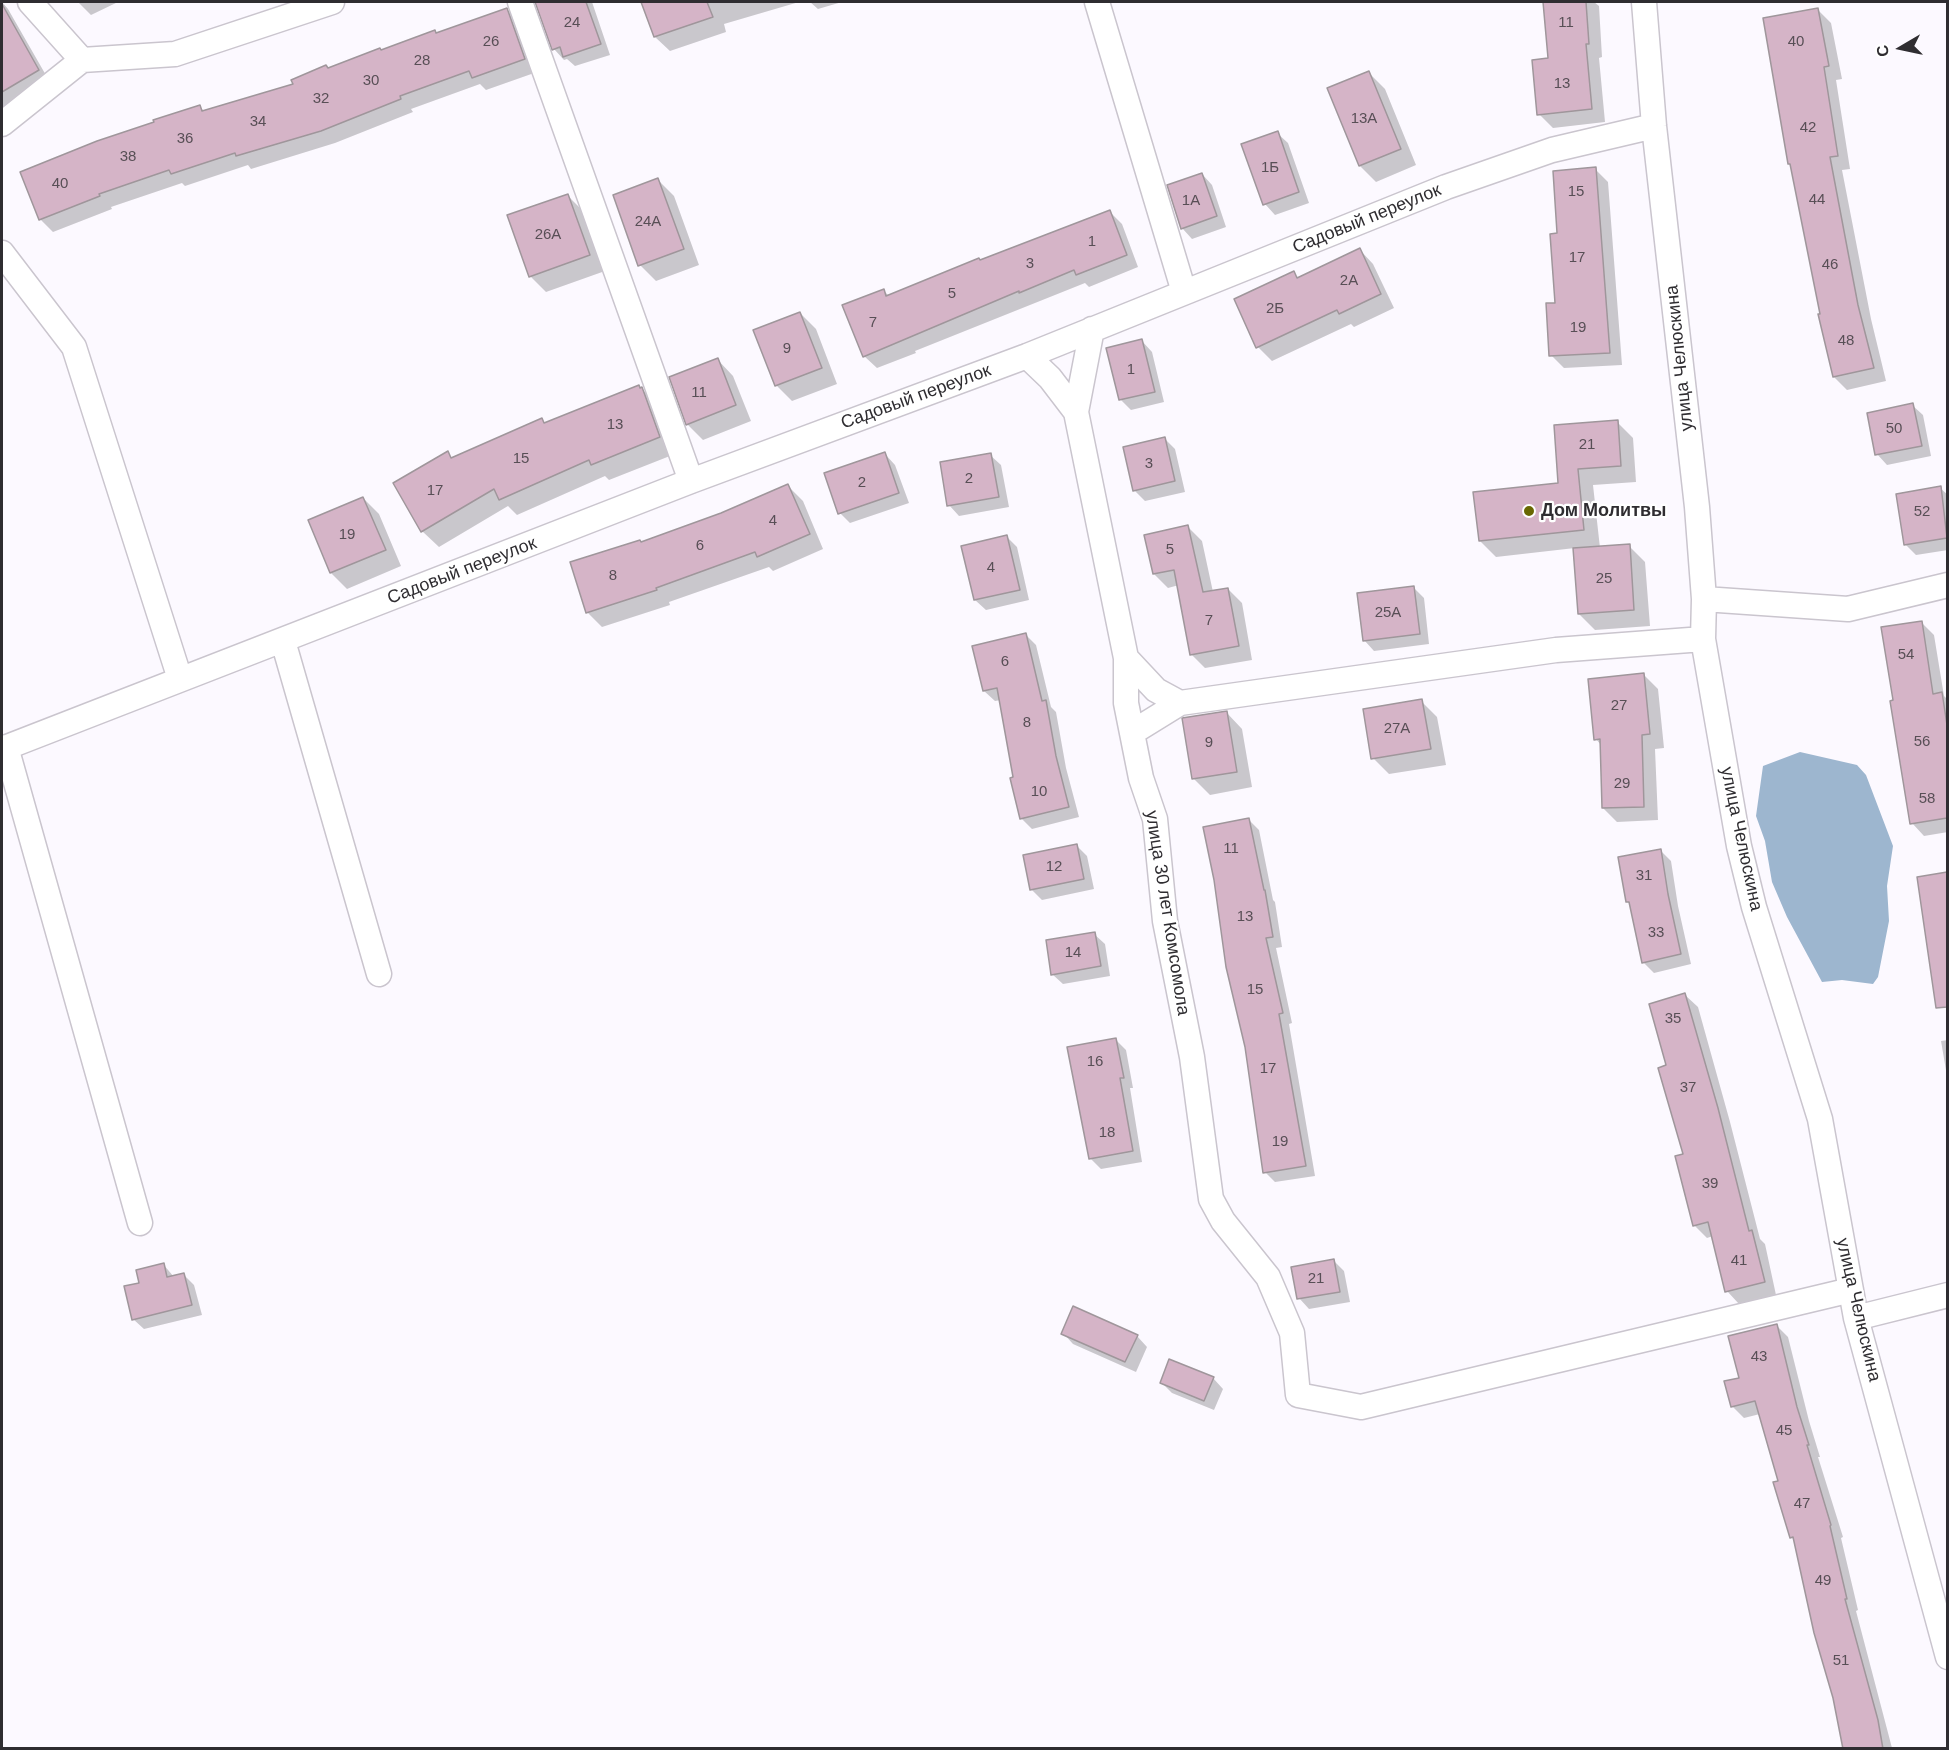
<!DOCTYPE html>
<meta charset="utf-8">
<style>
body{margin:0}
#map{position:relative;width:1949px;height:1750px;overflow:hidden;background:#fcf9ff;font-family:Arial,sans-serif}
canvas{display:block}
.frame{position:absolute;inset:0;border:3px solid #2f2d31;pointer-events:none}
.north{position:absolute;left:1871px;top:18px;width:60px;height:60px;-webkit-text-stroke:4px #fff;paint-order:stroke;rotate:261deg;font-size:16px;font-weight:700;line-height:24px;text-align:center;color:#2f2d31}
.north::after{content:'';display:block;margin:auto;width:21px;height:27px;background:#2f2d31;clip-path:polygon(50% 0,100% 100%,50% 72%,0 100%)}
</style>
<div id="map">
<canvas width="1949" height="1750"></canvas>
<div class="frame"></div>
<div class="north">С</div>
</div>
<script>
const c = document.querySelector('canvas').getContext('2d');
c.lineJoin = 'round';
function fillPath(path, color) { c.fillStyle = color; c.fill(path, 'evenodd'); }
const shape = rows => new Path2D(rows.map(r => 'M' + r).join(''));
function strokePath(path, color, width, dash) { c.strokeStyle = color; c.lineWidth = width; c.lineCap = dash ? 'butt' : 'round'; c.setLineDash(dash || []); c.stroke(path); }
function drawText(font, color, halo, rows, align = 'center') {
  c.font = font + ' Arial,sans-serif'; c.lineWidth = 4.5; c.setLineDash([]); c.textBaseline = 'middle'; c.strokeStyle = halo; c.fillStyle = color; for (const [text, x, y, turn = 0] of rows) {
    c.save(); c.translate(x, y); c.rotate((+turn || 0) * Math.PI / 180); c.textAlign = isNaN(turn) ? turn : align; if (halo) c.strokeText(text, 0, 0); c.fillText(text, 0, 0); c.restore();
  }
}
fillPath(shape([
 [1800,752,1857,765,1866,775,1893,846,1887,886,1889,921,1878,977,1873,984,1842,980,1822,982,1787,917,1772,882,1765,841,1756,816,1763,766]
]), '#9db6cf');
fillPath(shape([
 [2,2,8,9,51,84,4,111,2,109],
 [78,2,118,2,91,15],
 [537,2,592,2,610,55,575,66,567,59,564,60,554,49],
 [643,2,799,2,724,24,726,32,670,51,655,37],
 [810,2,842,2,818,9],
 [1545,2,1594,2,1599,6,1602,57,1599,58,1605,122,1553,128,1539,114,1549,60],
 [507,9,520,22,537,72,486,90,480,84,411,109,413,112,335,143,251,169,248,165,185,186,182,183,111,207,112,209,53,232,40,219,200,107,205,112,295,85,329,70],
 [1817,9,1831,23,1842,79,1836,80,1850,169,1842,170,1871,319,1886,381,1847,390,1834,377,1821,315],
 [1369,73,1385,89,1416,165,1376,182,1360,166],
 [1277,133,1288,143,1309,203,1275,215,1265,204,1243,145],
 [1595,169,1608,182,1622,365,1564,368,1551,355,1557,304,1558,235],
 [1202,174,1212,185,1226,227,1192,239,1182,228],
 [658,180,674,196,699,265,656,281,640,265],
 [568,196,584,212,605,271,546,292,530,276],
 [1109,211,1122,224,1138,267,1089,287,1085,283,915,351,916,353,877,368,864,356,883,290,889,296],
 [1360,250,1373,264,1394,308,1354,327,1351,324,1272,361,1258,347,1293,273,1299,278],
 [800,313,816,329,837,384,792,401,776,385],
 [1142,341,1152,352,1164,402,1131,410,1121,400],
 [717,359,733,376,751,421,703,440,687,424],
 [642,389,658,405,675,454,609,480,605,476,517,515,508,506,439,547,422,531,448,453,453,459,542,420,546,424],
 [1912,405,1923,415,1931,456,1887,465,1877,454],
 [1617,422,1633,438,1636,482,1593,485,1600,548,1629,546,1645,562,1650,626,1595,630,1579,614,1575,548,1496,557,1480,541,1559,484],
 [1164,438,1175,449,1185,492,1145,501,1135,491],
 [885,454,895,465,909,503,850,523,840,513],
 [990,455,1001,465,1009,507,959,516,949,505],
 [788,486,803,501,823,549,773,571,769,567,669,602,670,605,602,627,587,612,641,543,722,514],
 [1940,488,1948,495,1948,550,1916,555,1905,544],
 [363,498,379,514,401,566,347,589,331,573],
 [1188,527,1202,541,1213,592,1228,589,1242,603,1252,660,1205,668,1191,654,1179,585,1168,588,1154,574],
 [1007,537,1017,547,1029,600,986,610,975,600],
 [1413,587,1424,598,1429,644,1374,651,1364,640],
 [1921,622,1934,635,1944,696,1948,700,1948,832,1924,836,1912,823,1895,701],
 [1026,635,1036,645,1051,707,1056,712,1066,768,1079,817,1032,829,1021,818,1001,700,995,701,984,691],
 [1644,675,1658,689,1664,748,1655,749,1658,820,1617,822,1603,808,1601,745,1596,739],
 [1421,701,1437,717,1446,765,1389,774,1373,758],
 [1226,712,1242,729,1252,787,1210,795,1194,779],
 [1249,820,1259,830,1273,900,1275,902,1282,947,1276,948,1292,1023,1289,1024,1315,1176,1275,1182,1265,1172],
 [1077,846,1087,856,1094,889,1042,900,1031,889],
 [1660,850,1671,861,1678,906,1691,964,1654,973,1643,962,1631,905,1627,901],
 [1948,874,1948,1005,1946,1005,1918,879],
 [1094,934,1105,944,1110,976,1063,984,1052,974],
 [1685,995,1698,1007,1730,1122,1760,1239,1765,1244,1776,1295,1739,1304,1727,1291,1713,1236,1707,1238,1694,1225,1685,1155,1668,1066],
 [1116,1040,1126,1050,1133,1088,1130,1088,1142,1162,1101,1169,1090,1158],
 [1948,1040,1948,1082,1941,1041],
 [1334,1261,1344,1271,1350,1302,1309,1309,1299,1298],
 [163,1264,174,1277,184,1275,194,1285,202,1315,144,1329,133,1319,140,1284],
 [1776,1325,1788,1337,1809,1421,1820,1457,1818,1457,1843,1537,1841,1538,1858,1610,1856,1611,1892,1748,1845,1748,1835,1698,1795,1540,1792,1537,1780,1482,1760,1414,1744,1418,1732,1406,1741,1379],
 [1063,1333,1137,1336,1147,1347,1136,1372,1073,1344],
 [1213,1378,1223,1389,1214,1410,1172,1393,1161,1382]
]), '#0003');
const building = shape([
 [535,2,586,2,601,44,563,57,560,47,552,50,535,2],
 [641,2,707,2,713,17,654,37,641,2],
 [1543,2,1586,2,1589,44,1586,44,1592,109,1537,115,1532,60,1548,58,1543,2],
 [2,4,39,70,2,92,2,4],
 [507,8,525,59,472,78,469,71,400,96,401,99,321,131,236,156,235,153,171,174,169,170,99,194,100,196,39,220,20,172,97,141,154,122,153,120,200,105,202,111,293,84,291,80,326,65,328,68,380,48,381,50,435,30,436,33,507,8],
 [1818,8,1829,66,1824,67,1838,156,1830,157,1858,305,1874,368,1833,377,1818,314,1820,314,1790,164,1788,164,1763,18,1818,8],
 [1369,71,1401,149,1359,166,1327,88,1369,71],
 [1278,131,1299,192,1263,205,1241,144,1278,131],
 [1596,167,1610,353,1549,356,1546,303,1555,303,1550,234,1557,233,1553,171,1596,167],
 [1202,173,1217,216,1181,229,1167,185,1202,173],
 [658,178,684,249,638,266,613,195,658,178],
 [568,194,590,255,529,277,507,215,568,194],
 [1110,210,1127,255,1076,275,1074,270,1019,293,1019,291,863,357,842,305,884,289,886,296,979,258,980,260,1110,210],
 [1360,248,1381,294,1339,314,1337,310,1256,348,1234,299,1294,271,1297,278,1360,248],
 [800,312,822,368,775,386,753,330,800,312],
 [1142,339,1155,392,1119,400,1106,348,1142,339],
 [718,358,736,405,686,425,669,377,718,358],
 [639,385,640,388,642,387,660,437,591,465,589,460,499,500,494,489,421,532,393,483,448,451,451,458,542,418,544,423,639,385],
 [1913,403,1922,446,1875,455,1867,413,1913,403],
 [1618,420,1621,466,1578,469,1584,530,1479,541,1473,492,1558,483,1554,425,1618,420],
 [1165,437,1175,481,1133,491,1123,447,1165,437],
 [885,452,899,493,838,514,824,473,885,452],
 [991,453,999,497,947,506,940,462,991,453],
 [788,484,810,534,757,557,755,552,656,588,657,590,586,613,570,562,640,540,641,542,721,513,788,484],
 [1941,486,1947,538,1904,545,1896,494,1941,486],
 [363,497,386,550,330,573,308,520,363,497],
 [1188,525,1203,592,1228,588,1239,646,1190,655,1174,570,1153,574,1144,535,1188,525],
 [1007,535,1020,590,974,600,961,546,1007,535],
 [1630,544,1634,610,1578,614,1573,548,1630,544],
 [1414,586,1420,634,1363,641,1357,593,1414,586],
 [1922,621,1933,694,1942,692,1947,725,1947,818,1910,824,1890,701,1893,700,1881,627,1922,621],
 [1026,633,1042,701,1046,700,1056,756,1069,807,1020,819,1010,778,1013,777,997,688,983,691,972,646,1026,633],
 [1644,673,1650,734,1642,735,1644,807,1602,808,1600,739,1594,740,1588,679,1644,673],
 [1422,699,1431,749,1371,759,1363,709,1422,699],
 [1227,711,1237,772,1192,779,1182,718,1227,711],
 [1249,818,1264,890,1265,890,1273,937,1266,938,1283,1013,1279,1014,1306,1166,1263,1173,1245,1047,1226,967,1214,880,1203,827,1249,818],
 [1077,844,1084,879,1030,890,1023,855,1077,844],
 [1661,849,1668,894,1681,954,1642,963,1629,902,1626,902,1618,857,1661,849],
 [1947,872,1947,1007,1936,1008,1917,877,1947,872],
 [1095,932,1101,966,1051,975,1046,940,1095,932],
 [1685,993,1718,1108,1749,1231,1752,1230,1765,1282,1725,1292,1708,1222,1693,1226,1675,1156,1683,1154,1658,1068,1666,1065,1649,1004,1685,993],
 [1116,1038,1124,1078,1120,1078,1133,1151,1089,1159,1067,1047,1116,1038],
 [1334,1259,1340,1292,1297,1299,1291,1267,1334,1259],
 [164,1263,167,1277,184,1273,192,1305,132,1320,124,1286,139,1283,136,1270,164,1263],
 [1073,1306,1138,1335,1125,1362,1061,1334,1073,1306],
 [1777,1324,1797,1407,1809,1445,1807,1445,1831,1525,1830,1526,1847,1599,1845,1599,1878,1720,1883,1749,1843,1749,1833,1698,1814,1633,1793,1537,1790,1538,1773,1482,1778,1481,1755,1401,1731,1407,1724,1381,1739,1378,1728,1336,1777,1324],
 [1169,1359,1214,1377,1204,1401,1160,1383,1169,1359]
]);
fillPath(building, '#d5b4c7');
strokePath(building, '#9f969b', 1.5);
const minor = shape([
 [30,2,82,60],
 [520,2,691,481],
 [1097,2,1184,292],
 [1644,2,1654,126,1697,507,1704,599,1703,639,1739,846,1754,907,1820,1119,1856,1318,1948,1657],
 [2,124,82,60,175,54,332,2],
 [2,253,74,347,180,679],
 [1027,356,1050,378,1076,412,1126,658,1126,703,1141,778,1155,819,1165,921,1192,1057,1211,1199,1223,1221,1268,1277,1292,1333,1298,1395,1361,1407,1851,1290],
 [1076,412,1092,329],
 [1704,599,1848,609,1948,585],
 [283,641,379,974],
 [1126,658,1156,690,1180,703,1556,650,1703,639],
 [1133,732,1180,703],
 [6,747,140,1223],
 [2,749,691,481,1027,356,1446,187,1552,150,1654,126],
 [1856,1318,1948,1295]
]);
strokePath(minor, '#cac5ce', 27);
strokePath(minor, '#fff', 24);
for (const [x, y, r, color] of [
 [1529,511,6,"#686802"]
]) { const dot = new Path2D(); dot.arc(x, y, r, 0, 2 * Math.PI); c.fillStyle = color; c.fill(dot); strokePath(dot, '#fff', 2); }
drawText('15px', '#584f56', null, [
 ["24",572,23],
 ["11",1566,23],
 ["26",491,42],
 ["40",1796,42],
 ["28",422,61],
 ["30",371,81],
 ["13",1562,84],
 ["32",321,99],
 ["13А",1364,119],
 ["34",258,122],
 ["42",1808,128],
 ["36",185,139],
 ["38",128,157],
 ["1Б",1270,168],
 ["40",60,184],
 ["15",1576,192],
 ["44",1817,200],
 ["1А",1191,201],
 ["24А",648,222],
 ["26А",548,235],
 ["1",1092,242],
 ["17",1577,258],
 ["3",1030,264],
 ["46",1830,265],
 ["2А",1349,281],
 ["5",952,294],
 ["2Б",1275,309],
 ["7",873,323],
 ["19",1578,328],
 ["48",1846,341],
 ["9",787,349],
 ["1",1131,370],
 ["11",699,393],
 ["13",615,425],
 ["50",1894,429],
 ["21",1587,445],
 ["15",521,459],
 ["3",1149,464],
 ["2",969,479],
 ["2",862,483],
 ["17",435,491],
 ["52",1922,512],
 ["4",773,521],
 ["19",347,535],
 ["6",700,546],
 ["5",1170,550],
 ["4",991,568],
 ["8",613,576],
 ["25",1604,579],
 ["25А",1388,613],
 ["7",1209,621],
 ["54",1906,655],
 ["6",1005,662],
 ["27",1619,706],
 ["8",1027,723],
 ["27А",1397,729],
 ["56",1922,742],
 ["9",1209,743],
 ["29",1622,784],
 ["10",1039,792],
 ["58",1927,799],
 ["11",1231,849],
 ["12",1054,867],
 ["31",1644,876],
 ["13",1245,917],
 ["33",1656,933],
 ["14",1073,953],
 ["15",1255,990],
 ["35",1673,1019],
 ["16",1095,1062],
 ["17",1268,1069],
 ["37",1688,1088],
 ["18",1107,1133],
 ["19",1280,1142],
 ["39",1710,1184],
 ["41",1739,1261],
 ["21",1316,1279],
 ["43",1759,1357],
 ["45",1784,1431],
 ["47",1802,1504],
 ["49",1823,1581],
 ["51",1841,1661]
]);
drawText('18px', '#2f2d31', '#fff', [
 ["Садовый переулок",1367,219,-22],
 ["улица Челюскина",1680,358,-96],
 ["Садовый переулок",916,397,-20],
 ["Садовый переулок",462,571,-21],
 ["улица Челюскина",1741,839,78],
 ["улица 30 лет Комсомола",1167,913,81],
 ["улица Челюскина",1858,1310,77]
]);
drawText('bold 18px', '#2f2d31', '#fff', [
 ["Дом Молитвы",1541,511]
], 'left');
</script>
